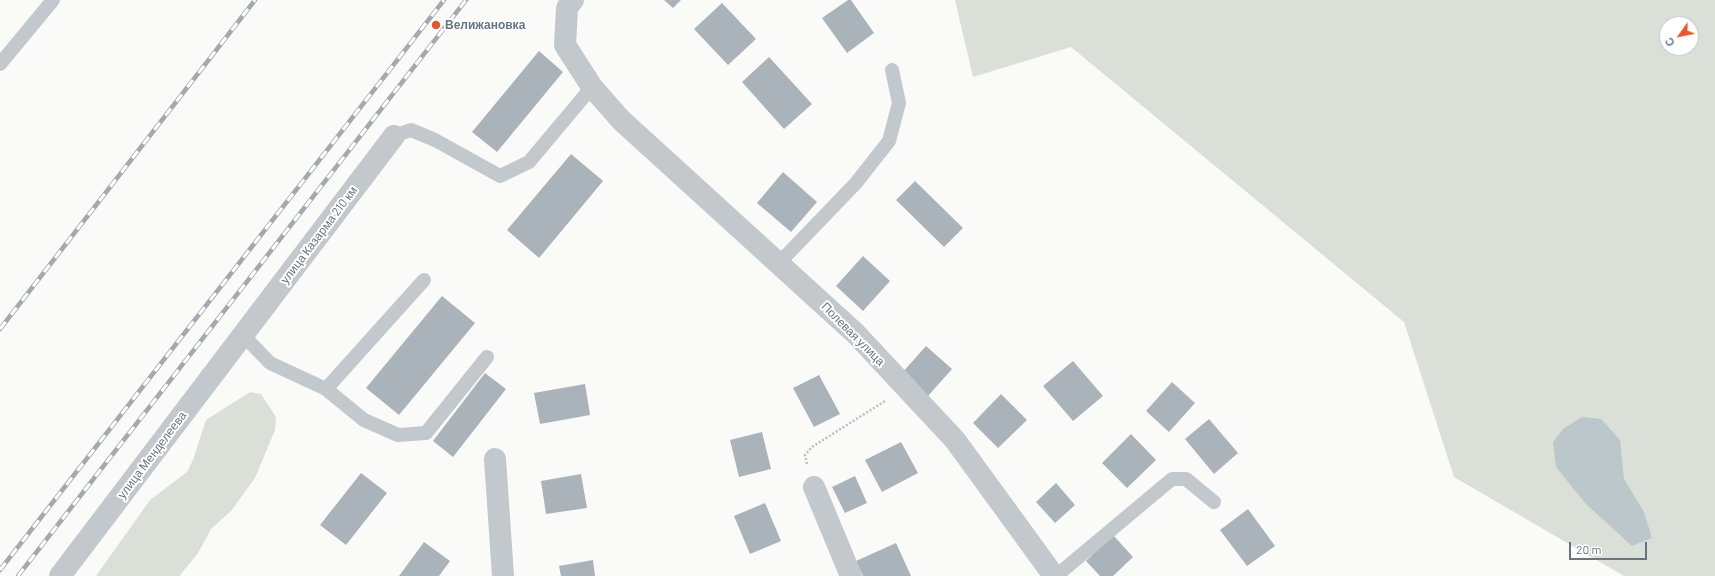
<!DOCTYPE html>
<meta charset="utf-8">
<style>
body{margin:0}
#map{position:relative;width:1715px;height:576px;overflow:hidden;background:#fafaf8;font-family:Barlow,sans-serif}
canvas{display:block}
.north{position:absolute;left:1659px;top:16px;width:40px;height:40px;box-sizing:border-box;background:#fff;border:1px solid #c1c8cd;border-radius:50%;rotate:237deg;font-size:11px;font-weight:700;line-height:16px;text-align:center;color:#657683}
.north::after{content:'';display:block;margin:auto;width:14px;height:18px;background:#e4572e;clip-path:polygon(50% 0,100% 100%,50% 72%,0 100%)}
.scale{position:absolute;left:1569px;top:542px;width:78px;height:18px;box-sizing:border-box;border:2px solid #657683;border-top:0;padding-left:5px;font-size:12px;line-height:14px;white-space:nowrap;color:#657683;-webkit-text-stroke:3px #fff;paint-order:stroke}
</style>
<div id="map">
<canvas width="1715" height="576"></canvas>
<div class="north">С</div>
<div class="scale">20 m</div>
</div>
<script>
const c = document.querySelector('canvas').getContext('2d');
c.lineJoin = 'round';
function fillPath(path, color) { c.fillStyle = color; c.fill(path, 'evenodd'); }
const shape = rows => new Path2D(rows.map(r => 'M' + r).join(''));
function strokePath(path, color, width, dash) { c.strokeStyle = color; c.lineWidth = width; c.lineCap = dash ? 'butt' : 'round'; c.setLineDash(dash || []); c.stroke(path); }
function drawText(font, color, halo, rows, align = 'center') {
  c.font = font + ' Barlow,sans-serif'; c.lineWidth = 4; c.setLineDash([]); c.textBaseline = 'middle'; c.strokeStyle = halo; c.fillStyle = color; for (const [text, x, y, turn = 0] of rows) {
    c.save(); c.translate(x, y); c.rotate((+turn || 0) * Math.PI / 180); c.textAlign = isNaN(turn) ? turn : align; if (halo) c.strokeText(text, 0, 0); c.fillText(text, 0, 0); c.restore();
  }
}
fillPath(shape([
 [955,0,1715,0,1715,576,1624,576,1454,477,1404,322,1071,47,973,77],
 [1667,24,1691,24,1691,48,1667,48],
 [250,392,261,394,276,417,275,430,255,478,231,511,211,529,198,553,181,574,180,576,96,576,150,500,187,472,193,460,206,420]
]), '#dadfd7');
fillPath(shape([
 [1582,417,1601,419,1620,440,1624,479,1644,512,1652,538,1632,546,1585,503,1556,467,1553,442,1563,429]
]), '#bbc7cb');
fillPath(shape([
 [664,0,681,0,673,8],
 [848,0,851,0,874,33,847,53,822,18],
 [722,3,756,39,728,65,694,29],
 [539,51,563,72,497,152,472,132],
 [769,57,812,104,784,129,742,82],
 [571,154,603,181,539,258,507,230],
 [783,172,817,202,791,232,757,203],
 [915,181,963,228,944,247,896,200],
 [863,256,890,281,863,311,836,286],
 [442,296,475,323,399,415,366,388],
 [926,346,952,369,928,396,902,373],
 [1073,361,1103,396,1073,421,1043,386],
 [485,373,506,389,453,457,433,441],
 [819,375,840,414,814,427,793,388],
 [1172,382,1195,403,1169,432,1146,411],
 [585,384,590,415,540,424,534,393],
 [1001,394,1027,420,998,448,973,423],
 [1209,419,1238,453,1214,474,1185,439],
 [762,432,771,469,739,477,730,440],
 [1131,434,1156,460,1127,488,1102,463],
 [901,442,918,473,882,492,865,460],
 [361,473,387,493,346,545,320,525],
 [581,474,587,508,546,514,541,481],
 [855,476,867,503,845,513,832,487],
 [1056,483,1075,505,1055,523,1036,502],
 [765,503,781,541,750,554,734,516],
 [1248,509,1275,546,1247,566,1220,530],
 [1113,535,1133,557,1113,576,1100,576,1086,561],
 [424,542,450,561,439,576,399,576],
 [896,543,911,576,863,576,856,561],
 [593,560,595,576,561,576,559,566]
]), '#aab3b9');
strokePath(shape([
 [807,464,805,455,812,447,885,401]
]), '#bbbfc2', 2.5, [2, 2]);
strokePath(shape([
 [0,64,53,0],
 [394,136,411,130,435,140,500,176,529,162,592,87],
 [779,263,856,183,889,141,899,103,892,70],
 [243,335,270,363,326,389,364,420,398,435,426,433,487,357],
 [326,389,424,280],
 [1056,576,1172,479,1186,479,1214,502]
]), '#c3c8cc', 14);
strokePath(shape([
 [573,0,567,8,565,45,592,87,621,120,856,334,955,440,1054,576],
 [495,459,503,576],
 [814,487,851,576],
 [60,576,394,136]
]), '#c3c8cc', 22);
const rail = shape([
 [0,329,255,0],
 [0,570,444,0],
 [18,576,466,0]
]);
strokePath(rail, '#a2aab0', 4.5);
strokePath(rail, '#fff', 3, [9]);
for (const [x, y, r, color] of [
 [436,25,5,"#e4572e"]
]) { const dot = new Path2D(); dot.arc(x, y, r, 0, 2 * Math.PI); c.fillStyle = color; c.fill(dot); strokePath(dot, '#fff', 1.5); }
drawText('bold 12px', '#657683', '#fff', [
 ["Велижановка",445,25]
], 'left');
drawText('12px', '#657683', '#fff', [
 ["улица Казарма 210 км",319,235,-53],
 ["Полевая улица",853,334,45],
 ["улица Менделеева",152,455,-53]
]);
</script>
